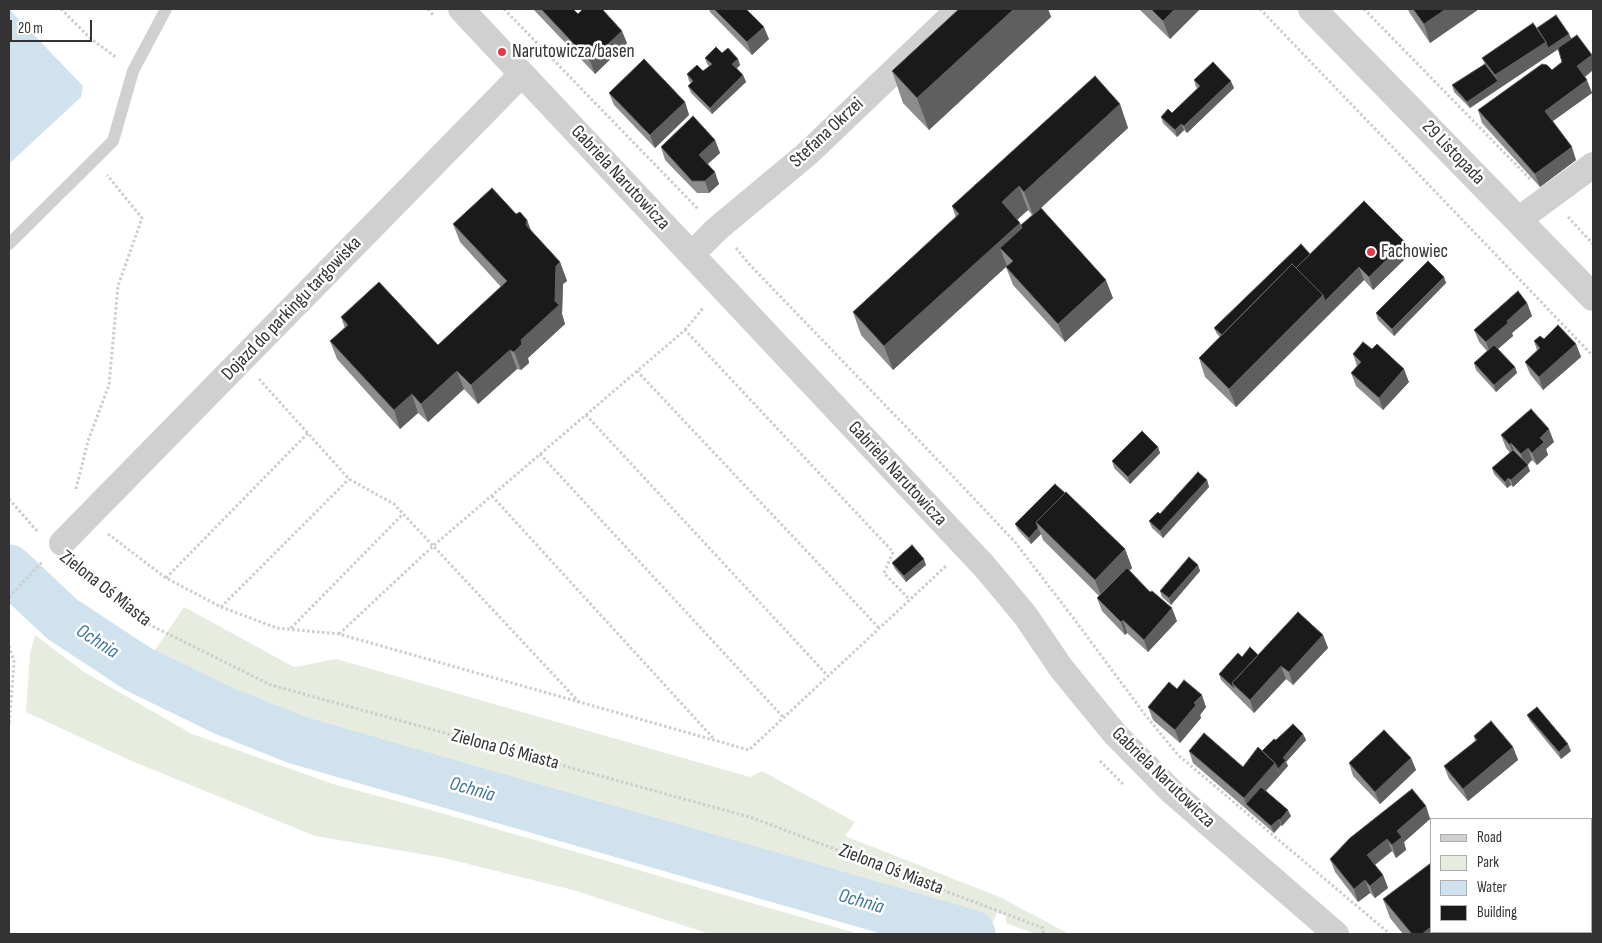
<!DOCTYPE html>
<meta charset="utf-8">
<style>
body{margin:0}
#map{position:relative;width:1602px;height:943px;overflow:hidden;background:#fff;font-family:"Sofia Sans Condensed",sans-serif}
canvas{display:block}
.frame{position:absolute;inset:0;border:10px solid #333;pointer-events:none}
.legend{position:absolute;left:1430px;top:818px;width:162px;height:115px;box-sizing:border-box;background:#fff;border:1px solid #adadad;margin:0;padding:6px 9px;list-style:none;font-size:15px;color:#333}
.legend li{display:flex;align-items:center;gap:10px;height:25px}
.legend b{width:25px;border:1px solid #adadad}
.scale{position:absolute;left:10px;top:20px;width:82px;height:22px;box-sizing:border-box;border:2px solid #333;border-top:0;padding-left:6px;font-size:15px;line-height:18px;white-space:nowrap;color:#333;-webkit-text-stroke:4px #fff;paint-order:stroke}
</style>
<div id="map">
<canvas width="1602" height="943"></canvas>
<div class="frame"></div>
<ul class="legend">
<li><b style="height:6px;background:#d0d0d0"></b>Road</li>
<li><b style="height:14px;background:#e6ecdf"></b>Park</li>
<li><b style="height:14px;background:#cfe2ee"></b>Water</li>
<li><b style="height:14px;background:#1a1a1a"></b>Building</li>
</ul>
<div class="scale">20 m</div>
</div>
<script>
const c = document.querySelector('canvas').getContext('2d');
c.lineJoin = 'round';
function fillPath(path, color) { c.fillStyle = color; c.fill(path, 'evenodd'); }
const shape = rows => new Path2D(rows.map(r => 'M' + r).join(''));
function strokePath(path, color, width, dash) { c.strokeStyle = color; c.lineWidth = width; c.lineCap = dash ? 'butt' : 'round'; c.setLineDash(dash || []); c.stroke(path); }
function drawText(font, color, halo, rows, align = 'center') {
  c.font = font + ' "Sofia Sans Condensed",sans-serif'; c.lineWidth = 5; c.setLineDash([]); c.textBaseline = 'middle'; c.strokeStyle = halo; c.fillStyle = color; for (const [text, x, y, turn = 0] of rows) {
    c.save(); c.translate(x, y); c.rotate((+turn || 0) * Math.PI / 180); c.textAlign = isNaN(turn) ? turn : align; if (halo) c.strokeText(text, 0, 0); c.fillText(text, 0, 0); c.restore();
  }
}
fillPath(shape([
 [184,607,294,667,336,659,750,777,762,771,855,822,845,836,1002,898,1069,934,1035,934,1006,923,1006,916,997,913,991,927,892,901,830,880,621,817,551,799,407,756,354,747,280,721,212,692,151,656],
 [35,635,84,672,192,734,333,784,445,814,859,934,710,934,573,890,444,858,315,836,127,759,26,712,30,654]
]), '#e6ecdf');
fillPath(shape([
 [9,9,83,86,81,97,9,164]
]), '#cfe2ee');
strokePath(shape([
 [9,569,62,619,138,669,224,711,297,740,971,934]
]), '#cfe2ee', 49);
strokePath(shape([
 [61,9,90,38,117,58],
 [428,9,434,16],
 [504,9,699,210],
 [1260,9,1593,356],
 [1364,9,1530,179],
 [1568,217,1593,244],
 [736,248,749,264,912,433,1015,542,1074,619,1146,716,1178,755,1390,934],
 [685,330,704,307],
 [637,371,879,628],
 [259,379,349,479,394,504,579,702],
 [586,415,828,676],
 [540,454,783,717],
 [76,489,88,441,109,385,118,286,142,218,107,175],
 [492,496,714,739],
 [9,499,38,532],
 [108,534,166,578,221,607,277,628,339,634,749,750,947,565],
 [74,565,144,622,271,685,753,818,1043,928,1043,934],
 [166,578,308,433],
 [9,597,43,561],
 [221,607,349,479],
 [291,628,403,514],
 [339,634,433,546,685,330,893,552,884,573,910,600],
 [9,646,14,662,9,726],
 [1100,761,1124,785]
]), '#cdcdcd', 3, [2.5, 2.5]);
strokePath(shape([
 [9,244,113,141,133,71,166,9]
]), '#d0d0d0', 12);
strokePath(shape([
 [461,9,984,566,1025,615,1061,668,1115,734,1171,791,1336,934],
 [1518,220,1593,165],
 [692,254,717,229,807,154,959,9],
 [62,543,522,74]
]), '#d0d0d0', 26);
strokePath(shape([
 [1312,9,1593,297]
]), '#d0d0d0', 28);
fillPath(shape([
 [533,9,573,9,578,14,627,43,595,74],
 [709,9,746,9,769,39,752,55,710,12],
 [959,9,1048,9,1051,17,929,130,903,103,892,71],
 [1139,9,1200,9,1170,39],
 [1408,9,1479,9,1430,43,1409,12],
 [1537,28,1569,34,1571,39,1593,70,1585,77,1592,93,1553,121,1576,160,1540,187,1482,123,1478,110,1552,70,1562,62,1558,49,1470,108,1454,92,1452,85,1485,64,1482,58],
 [722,53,738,59,740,65,737,68,743,75,746,82,712,114,691,93,688,86,691,83,689,81,687,74,703,71,709,66,707,64,705,58],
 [1194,80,1234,88,1187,133,1184,130,1177,137,1163,123,1161,117,1172,113,1198,88,1196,87],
 [609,93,685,102,689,115,655,148,614,105],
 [1120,104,1128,128,1041,208,1113,298,1065,342,1013,285,1006,267,1007,266,893,370,861,335,853,312,956,218,952,206],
 [1028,210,1032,215,1021,225,1020,223,1017,220],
 [715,140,720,153,708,164,719,184,709,193,697,193,665,160,661,147],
 [527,220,531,231,560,262,567,281,563,284,562,314,565,324,528,358,529,363,521,370,517,369,478,404,464,389,428,422,418,413,400,429,337,359,330,341,345,328,341,317,438,345,501,287,460,242,453,224],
 [1310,254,1409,255,1373,290,1364,280,1236,407,1205,377,1199,358,1220,337,1217,334,1214,328],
 [1444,277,1446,283,1394,336,1378,320,1376,313],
 [1527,303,1532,316,1512,333,1513,336,1498,349,1515,367,1517,373,1496,392,1476,370,1474,363,1487,351,1479,342,1474,330],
 [1544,339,1576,344,1581,357,1543,390,1530,374,1525,362,1537,350,1534,341],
 [1372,349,1409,382,1383,410,1356,386,1351,373,1357,366,1353,354],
 [1501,435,1554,442,1546,449,1548,455,1537,465,1532,460,1528,465,1530,471,1513,487,1511,485,1507,488,1494,474,1492,468,1510,453,1506,448],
 [1158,447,1160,453,1130,484,1114,468,1112,461],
 [1207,480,1209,487,1163,538,1152,528,1149,521],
 [1055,484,1125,549,1132,568,1129,571,1177,621,1148,652,1127,633,1125,635,1102,611,1097,598,1099,596,1043,540,1041,534,1031,544,1018,530,1015,524],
 [892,563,926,565,906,582,895,569],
 [1198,565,1200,571,1171,605,1162,597,1160,591],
 [1323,635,1328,648,1293,685,1286,679,1254,713,1221,680,1219,674,1242,657,1258,655],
 [1177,689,1206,707,1200,715,1201,718,1180,743,1153,720,1148,707],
 [1527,715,1571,751,1561,759,1530,721],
 [1303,734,1306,740,1286,762,1288,766,1280,775,1279,774,1280,775,1266,791,1291,816,1282,826,1281,825,1274,833,1193,763,1189,751,1243,767,1276,740],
 [1474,736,1513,747,1518,760,1468,801,1449,779,1444,766,1475,741],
 [1411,758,1416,770,1380,804,1353,776,1349,763],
 [1426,806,1430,819,1404,842,1406,850,1396,858,1392,851,1375,865,1383,875,1388,888,1375,898,1370,893,1358,902,1335,872,1330,859],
 [1383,899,1431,932,1455,932,1452,934,1403,934,1390,918],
 [1497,932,1546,932,1543,934,1499,934]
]), '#8c8c8c');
fillPath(shape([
 [1014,9,1048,9,1051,17,929,130,917,98],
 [1175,9,1200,9,1170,39,1163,21],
 [1446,9,1479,9,1430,43,1424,24],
 [764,27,769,39,752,55,747,42],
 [622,31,627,43,595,74,590,61],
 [1569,34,1572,40,1470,108,1467,102,1498,81,1495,75,1546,42],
 [1592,55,1593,59,1593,70,1582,79,1577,66],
 [738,59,740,65,735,70,732,64],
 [743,75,746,82,712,114,710,108],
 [1587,80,1592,93,1550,123,1545,111],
 [1231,81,1234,88,1187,133,1184,126],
 [685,102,689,115,655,148,650,135],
 [1120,104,1128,128,1033,215,1024,192],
 [1181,124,1184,130,1177,137,1175,130],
 [715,140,720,153,704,167,699,155],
 [1572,147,1576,160,1540,187,1535,174],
 [715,172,719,184,709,193,705,181],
 [1019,186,1028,210,1010,226,1002,202],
 [527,220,534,239,526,225],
 [1020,223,1029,246,1000,248,1007,266,893,370,884,346],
 [1405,242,1409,255,1373,290,1369,277],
 [560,262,567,281,563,284,562,314,565,324,528,358,529,363,521,370,514,352,521,340,555,301,556,266],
 [1359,267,1364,280,1236,407,1229,389,1323,295],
 [1444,277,1446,283,1394,336,1392,329],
 [1106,280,1113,298,1065,342,1058,324],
 [1527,303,1532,316,1512,333,1513,336,1491,355,1486,342,1507,321],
 [1576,344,1581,357,1543,390,1539,377],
 [510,350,517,369,478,404,471,385],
 [1515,367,1517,373,1496,392,1494,385],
 [1404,369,1409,382,1383,410,1379,398],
 [457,371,464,389,428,422,421,404],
 [412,394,418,413,400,429,394,410],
 [1549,429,1554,442,1546,449,1548,455,1537,465,1532,453,1540,438],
 [1511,443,1516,456,1514,458,1510,445],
 [1158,447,1160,453,1130,484,1128,477],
 [1528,448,1532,460,1527,465,1530,471,1513,487,1511,480,1525,467,1521,454],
 [1508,478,1511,485,1507,488,1505,482],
 [1207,480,1209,487,1163,538,1160,531],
 [1038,528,1041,534,1031,544,1029,538],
 [1125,549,1132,568,1102,598,1095,580],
 [924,559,926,565,906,582,904,576],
 [1198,565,1200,571,1171,605,1169,598],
 [1172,608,1177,621,1148,652,1144,640],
 [1123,620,1127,633,1125,635,1121,622],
 [1323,635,1328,648,1293,685,1289,672],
 [1281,666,1286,679,1254,713,1250,700],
 [1202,695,1206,707,1200,715,1201,718,1180,743,1175,730,1194,703],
 [1303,734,1306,740,1286,762,1288,766,1280,775,1278,769,1283,758],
 [1568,744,1571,751,1561,759,1559,752],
 [1513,747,1518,760,1468,801,1463,789],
 [1411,758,1416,770,1380,804,1375,792],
 [1275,763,1280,775,1250,808,1246,804,1244,798],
 [1426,806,1430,819,1404,842,1406,850,1396,858,1392,845,1397,831],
 [1288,810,1291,816,1282,826,1280,820],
 [1279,819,1281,825,1274,833,1271,826],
 [1387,839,1392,851,1372,867,1367,855],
 [1383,875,1388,888,1375,898,1370,886],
 [1365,880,1370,893,1358,902,1354,889],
 [1591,880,1593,887,1593,892,1591,894],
 [1431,927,1431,932,1455,932,1452,934,1422,934],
 [1517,932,1546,932,1543,934,1514,934]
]), '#5f5f5f');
const building = shape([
 [541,9,573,9,578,14,583,9,602,9,622,31,590,61,541,9],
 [714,9,746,9,764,27,747,42,714,9],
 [959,9,1014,9,917,98,892,71,959,9],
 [1151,9,1175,9,1163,21,1151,9],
 [1413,9,1446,9,1424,24,1413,9],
 [1556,15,1569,34,1548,48,1546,42,1537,28,1556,15],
 [1533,23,1546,42,1495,75,1482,58,1533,23],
 [1577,35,1592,55,1577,66,1587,80,1545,111,1572,147,1535,174,1478,110,1542,64,1547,65,1552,70,1562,62,1558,48,1577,35],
 [716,47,722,53,728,48,738,59,732,64,743,75,710,108,688,86,693,81,687,74,697,65,703,71,707,68,712,64,705,58,716,47],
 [644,59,685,102,650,135,609,93,644,59],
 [1213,62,1231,81,1184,126,1181,124,1175,130,1161,117,1168,109,1172,113,1200,86,1194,80,1213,62],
 [1485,64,1498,81,1467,102,1452,85,1485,64],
 [1095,76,1120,104,1024,192,1019,186,1002,202,1020,223,884,346,853,312,959,214,952,206,1095,76],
 [693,116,715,140,699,155,715,172,705,181,692,181,661,147,693,116],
 [492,188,516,214,520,212,527,220,526,225,560,262,556,266,555,301,559,305,521,340,522,344,514,352,510,350,471,385,457,371,421,404,412,394,394,410,330,341,348,325,341,317,379,282,438,345,507,281,453,224,492,188],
 [1364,201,1405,242,1369,277,1359,267,1325,301,1323,295,1296,268,1364,201],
 [1041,208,1106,280,1058,324,1006,267,1013,261,1000,248,1022,228,1021,225,1041,208],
 [1301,244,1310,254,1296,268,1292,264,1222,335,1214,328,1301,244],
 [1428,261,1444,277,1392,329,1376,313,1428,261],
 [1292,264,1323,295,1229,389,1199,358,1292,264],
 [1518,291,1527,303,1507,321,1508,323,1486,342,1474,330,1518,291],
 [1558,325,1576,344,1539,377,1525,362,1540,348,1534,341,1540,336,1544,339,1558,325],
 [1363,342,1372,349,1377,344,1404,369,1379,398,1351,373,1361,362,1353,354,1363,342],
 [1494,345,1515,367,1494,385,1474,363,1494,345],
 [1531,409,1549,429,1540,438,1544,442,1532,453,1528,448,1521,454,1511,443,1510,445,1501,435,1531,409],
 [1142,431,1158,447,1128,477,1112,461,1142,431],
 [1513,450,1528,465,1511,480,1508,478,1505,482,1492,468,1513,450],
 [1198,472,1207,480,1160,531,1149,521,1158,512,1160,514,1198,472],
 [1055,484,1065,493,1036,522,1038,528,1029,538,1015,524,1055,484],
 [1066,492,1125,549,1095,580,1036,522,1066,492],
 [912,545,924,559,904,576,892,563,912,545],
 [1189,557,1198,565,1169,598,1160,591,1189,557],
 [1127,568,1150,592,1152,591,1172,608,1144,640,1123,620,1121,622,1097,598,1127,568],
 [1298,612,1323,635,1289,672,1281,666,1250,700,1232,683,1298,612],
 [1250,647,1258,655,1232,683,1234,688,1219,674,1238,653,1242,657,1250,647],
 [1184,680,1202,695,1194,703,1196,705,1175,730,1148,707,1169,682,1177,689,1184,680],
 [1537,707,1568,744,1559,752,1527,715,1537,707],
 [1491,721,1513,747,1463,789,1444,766,1477,740,1474,736,1491,721],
 [1293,724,1303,734,1283,758,1286,760,1278,769,1275,763,1262,751,1274,739,1276,740,1293,724],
 [1384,730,1411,758,1375,792,1349,763,1384,730],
 [1204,733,1243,767,1258,747,1275,763,1244,798,1189,751,1204,733],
 [1261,787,1288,810,1280,820,1279,819,1271,826,1246,804,1261,787],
 [1412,789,1426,806,1397,831,1402,837,1392,845,1387,839,1367,855,1383,875,1370,886,1365,880,1354,889,1330,859,1350,838,1412,789],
 [1431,863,1431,927,1422,934,1412,934,1383,899,1431,863],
 [1506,932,1517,932,1514,934,1508,934,1506,932]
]);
fillPath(building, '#1a1a1a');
strokePath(building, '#5f5f5f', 1);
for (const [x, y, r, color] of [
 [502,52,5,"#e63946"],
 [1371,252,5,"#e63946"]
]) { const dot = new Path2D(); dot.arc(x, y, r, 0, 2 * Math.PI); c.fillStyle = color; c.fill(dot); strokePath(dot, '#fff', 2); }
drawText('19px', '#333', '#fff', [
 ["Narutowicza/basen",512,52],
 ["Fachowiec",1381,252]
], 'left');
drawText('19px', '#333', '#fff', [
 ["Stefana Okrzei",827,133,-43],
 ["29 Listopada",1453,153,46],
 ["Gabriela Narutowicza",620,178,47],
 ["Dojazd do parkingu targowiska",292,309,-46],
 ["Gabriela Narutowicza",897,474,47],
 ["Zielona Oś Miasta",105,589,38],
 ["Zielona Oś Miasta",505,750,15],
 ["Gabriela Narutowicza",1163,778,44],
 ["Zielona Oś Miasta",891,870,21]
]);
drawText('italic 20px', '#3f7597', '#fff', [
 ["Ochnia",97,642,33],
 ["Ochnia",472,790,16],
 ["Ochnia",861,902,16]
]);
</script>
